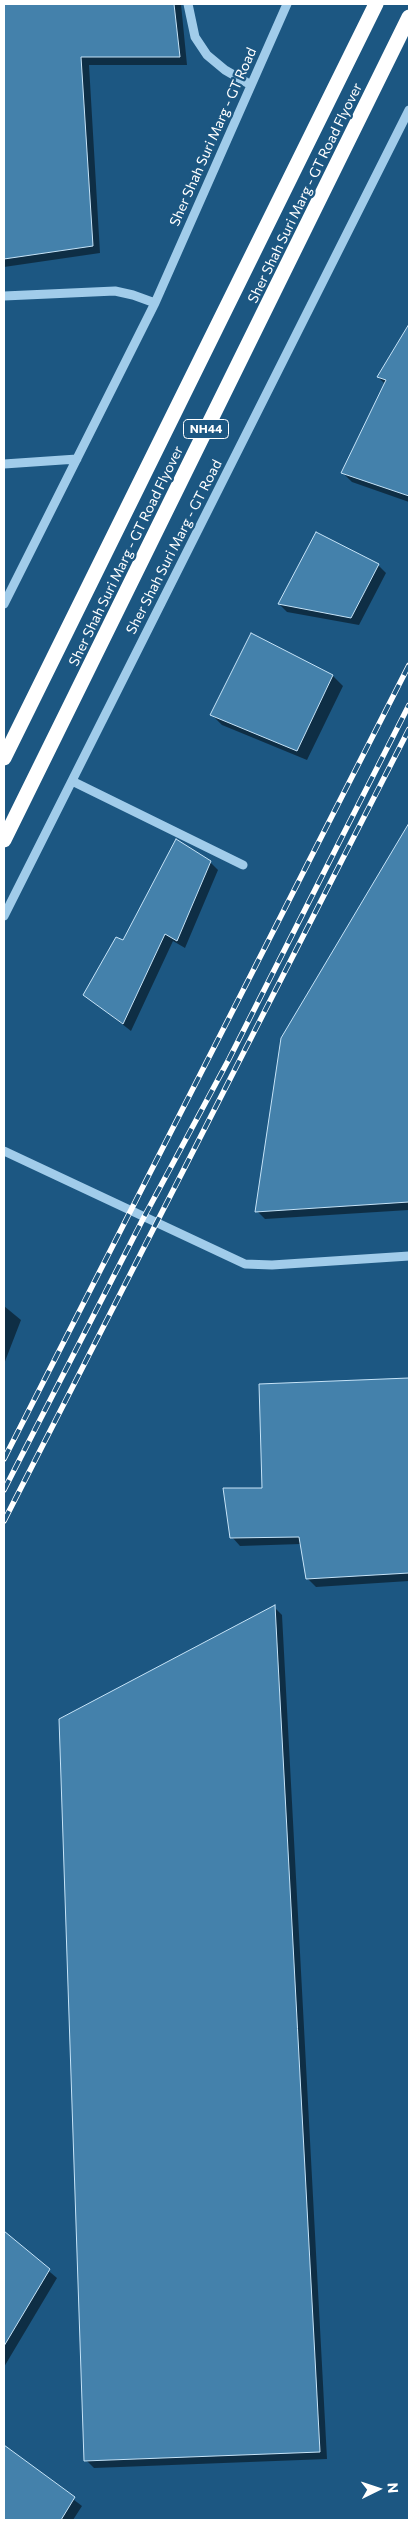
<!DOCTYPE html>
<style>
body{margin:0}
#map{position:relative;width:413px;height:2524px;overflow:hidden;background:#1c5782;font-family:Commissioner,sans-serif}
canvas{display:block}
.frame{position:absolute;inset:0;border:5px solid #fff;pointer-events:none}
.north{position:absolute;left:353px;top:2464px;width:50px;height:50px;-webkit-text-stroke:4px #1c5782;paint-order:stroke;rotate:86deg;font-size:14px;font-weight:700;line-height:20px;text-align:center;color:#fff}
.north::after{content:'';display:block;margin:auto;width:18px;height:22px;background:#fff;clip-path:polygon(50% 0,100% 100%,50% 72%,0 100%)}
</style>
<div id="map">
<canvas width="413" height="2524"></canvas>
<div class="frame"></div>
<div class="north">N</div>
</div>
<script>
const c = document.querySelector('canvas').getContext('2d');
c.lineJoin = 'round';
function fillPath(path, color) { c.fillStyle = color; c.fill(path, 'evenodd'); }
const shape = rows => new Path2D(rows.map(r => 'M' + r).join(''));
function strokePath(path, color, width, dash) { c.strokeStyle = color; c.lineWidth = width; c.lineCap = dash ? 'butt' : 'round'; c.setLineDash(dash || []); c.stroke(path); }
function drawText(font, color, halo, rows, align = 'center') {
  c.font = font + ' Commissioner,sans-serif'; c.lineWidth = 4.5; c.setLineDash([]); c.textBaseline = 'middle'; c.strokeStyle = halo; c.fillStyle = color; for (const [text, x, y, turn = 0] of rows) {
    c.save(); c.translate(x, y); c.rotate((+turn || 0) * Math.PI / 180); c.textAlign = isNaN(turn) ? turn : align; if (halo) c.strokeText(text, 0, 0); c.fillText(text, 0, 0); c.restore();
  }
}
fillPath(shape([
 [4,4,181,4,187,65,89,65,100,253,4,267],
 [409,326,409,394,388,387,378,377],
 [377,400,409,417,409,502,352,482,342,472],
 [378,565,386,573,359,625,287,612,279,604],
 [252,634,333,676,343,686,307,760,222,725,212,715],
 [400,841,409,842,409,1210,265,1219,257,1211],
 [210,862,218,870,185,948,173,941,131,1031,85,995,123,942],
 [4,1306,21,1320,4,1364],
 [409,1379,409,1581,316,1587,308,1579,301,1544,240,1546,232,1537,263,1489,260,1385],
 [274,1607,282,1615,327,2459,94,2468,86,2460],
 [4,2233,57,2278,4,2367],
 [4,2446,82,2506,73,2520,4,2520]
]), '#0007');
const building = shape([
 [4,4,174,4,180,57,81,57,93,246,4,259,4,4],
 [409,324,409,496,341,473,386,380,377,377,409,324],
 [316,532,379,564,351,618,278,604,316,532],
 [251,633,333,675,297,751,210,715,251,633],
 [409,823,409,1202,255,1212,281,1038,409,823],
 [176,839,211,861,177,941,165,934,123,1024,83,995,116,937,123,940,176,839],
 [409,1378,409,1573,306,1579,299,1537,230,1538,223,1488,262,1488,259,1384,409,1378],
 [275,1605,320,2452,84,2461,59,1719,275,1605],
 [4,2231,50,2269,4,2346,4,2231],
 [4,2445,75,2497,61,2520,4,2520,4,2445]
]);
fillPath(building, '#4481ab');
strokePath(building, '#c6e3f7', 1);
strokePath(shape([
 [188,4,195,37,207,55,225,70,251,85],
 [4,296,115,291,133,295,155,303],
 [4,464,77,459],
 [4,604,155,303,287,4],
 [72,781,243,865],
 [4,916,409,110],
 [4,1151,245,1264,272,1265,409,1256]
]), '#a1ccea', 9);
strokePath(shape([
 [4,758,376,4],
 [4,840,409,17]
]), '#fff', 15);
const rail = shape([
 [4,1459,409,665],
 [4,1490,144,1217,229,1059,409,705],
 [4,1521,409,729]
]);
strokePath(rail, '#fff', 5.5);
strokePath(rail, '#1c5782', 4, [11]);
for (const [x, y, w] of [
 [206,429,45]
]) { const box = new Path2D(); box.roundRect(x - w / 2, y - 9.5, w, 19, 4); c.fillStyle = '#1c5782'; c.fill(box); strokePath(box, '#fff', 1); }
drawText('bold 12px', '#fff', null, [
 ["NH44",206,429]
]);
drawText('14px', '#fff', '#1c5782', [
 ["Sher Shah Suri Marg - GT Road",213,137,-66],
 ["Sher Shah Suri Marg - GT Road Flyover",305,193,-64],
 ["Sher Shah Suri Marg - GT Road",174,547,-63],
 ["Sher Shah Suri Marg - GT Road Flyover",126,556,-64]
]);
</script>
